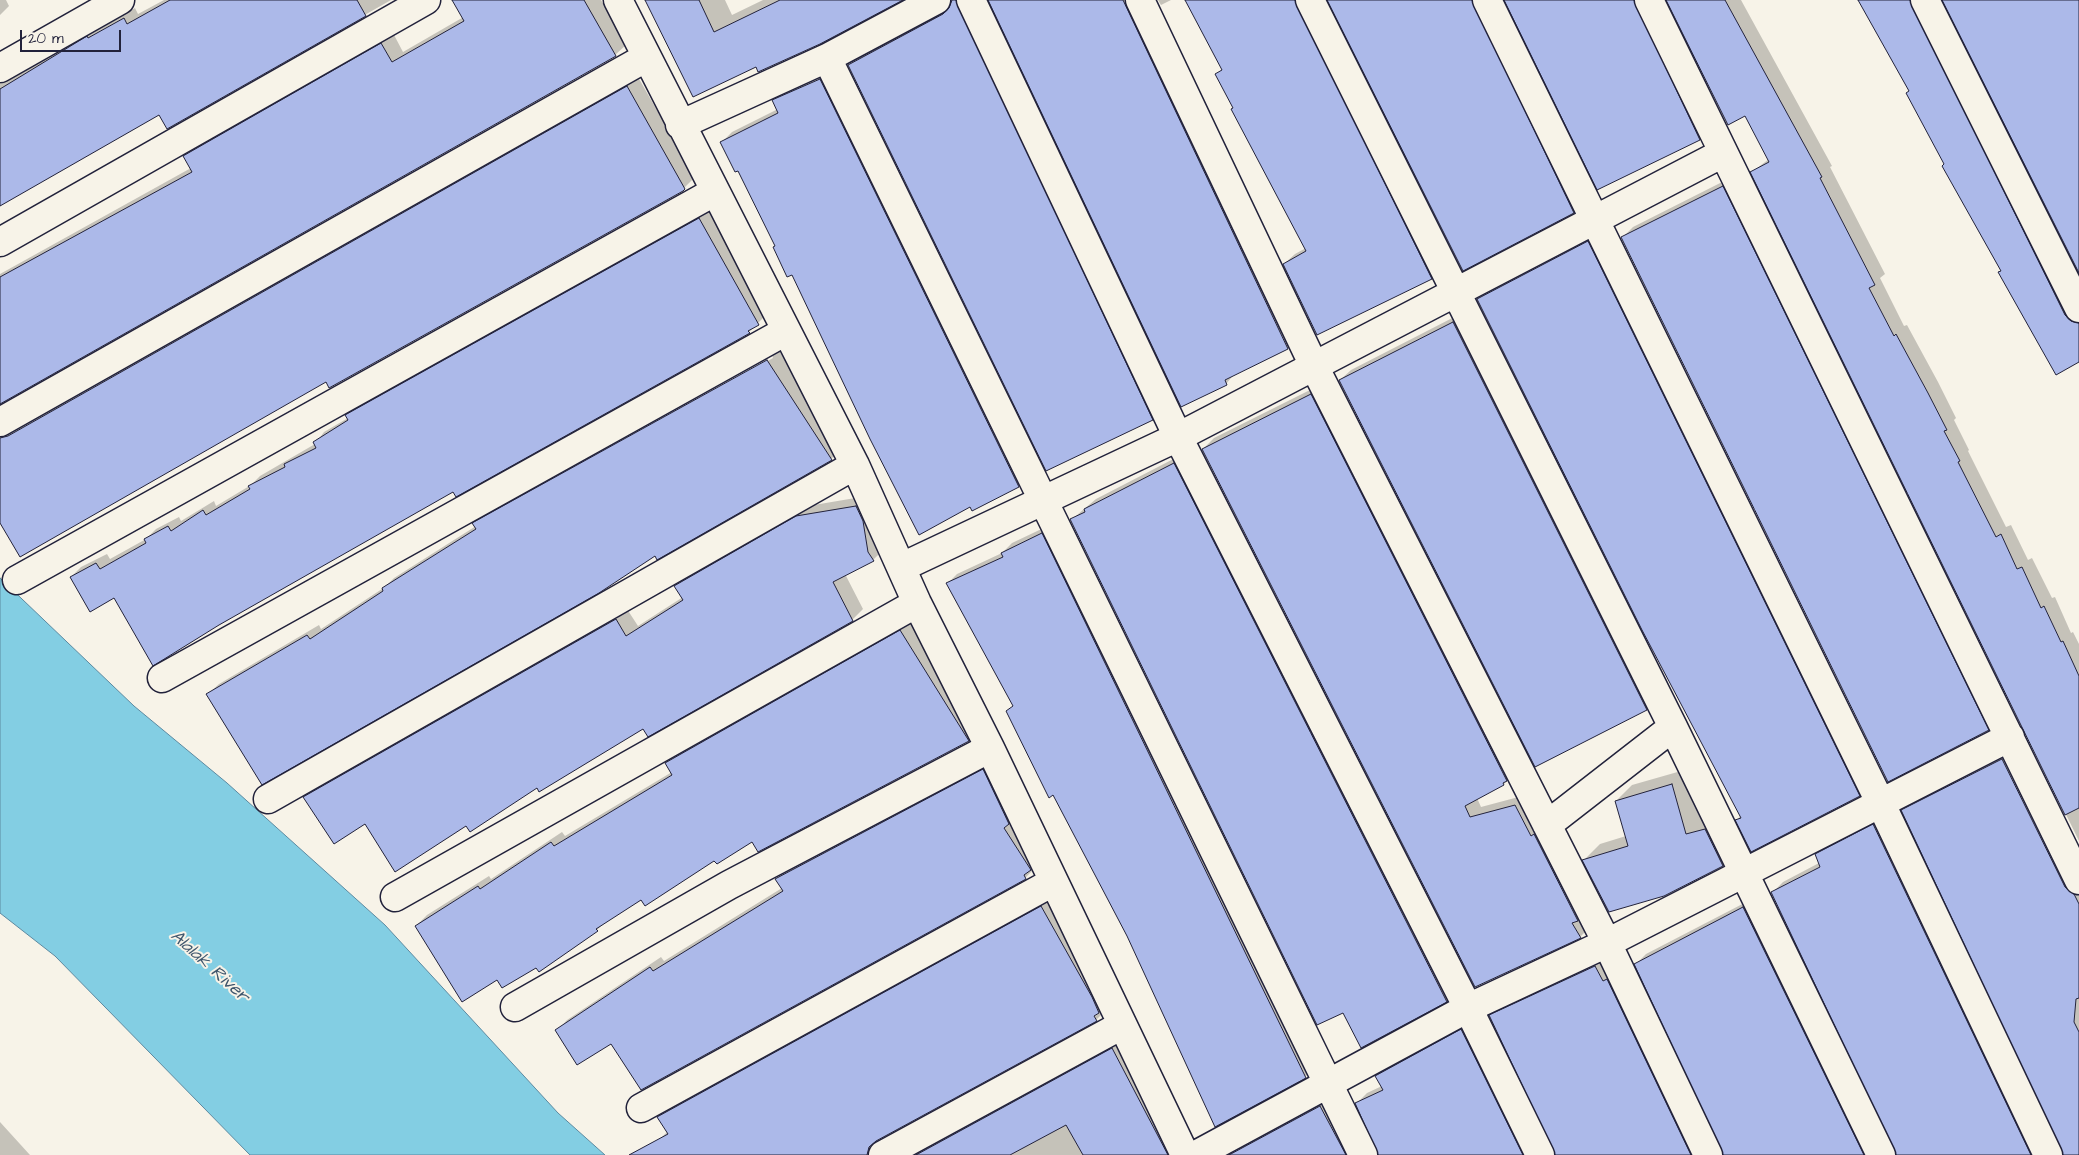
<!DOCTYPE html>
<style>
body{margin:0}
#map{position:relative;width:2079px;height:1155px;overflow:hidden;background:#f7f3e8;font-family:"Architects Daughter",sans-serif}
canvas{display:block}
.scale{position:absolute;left:20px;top:30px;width:101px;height:22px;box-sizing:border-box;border:2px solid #22223b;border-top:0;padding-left:6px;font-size:15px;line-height:18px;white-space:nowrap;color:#22223b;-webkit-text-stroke:4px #f7f3e8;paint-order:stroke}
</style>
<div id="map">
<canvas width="2079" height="1155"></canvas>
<div class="scale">20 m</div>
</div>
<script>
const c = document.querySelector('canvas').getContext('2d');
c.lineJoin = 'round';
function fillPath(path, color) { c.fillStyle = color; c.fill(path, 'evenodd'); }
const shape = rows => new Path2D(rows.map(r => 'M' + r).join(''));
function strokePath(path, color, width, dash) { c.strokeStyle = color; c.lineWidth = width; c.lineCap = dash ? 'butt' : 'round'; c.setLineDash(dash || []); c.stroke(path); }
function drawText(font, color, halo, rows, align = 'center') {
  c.font = font + ' "Architects Daughter",sans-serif'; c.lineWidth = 4; c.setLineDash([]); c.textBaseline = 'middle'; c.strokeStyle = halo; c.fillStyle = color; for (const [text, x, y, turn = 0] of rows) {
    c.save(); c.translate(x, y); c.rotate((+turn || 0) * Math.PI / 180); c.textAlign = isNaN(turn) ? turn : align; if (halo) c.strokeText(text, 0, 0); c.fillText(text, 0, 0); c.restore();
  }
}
const water = shape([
 [0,578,134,706,227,783,385,925,558,1113,605,1155,250,1155,55,956,0,913,0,578]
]);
fillPath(water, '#83cee3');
strokePath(water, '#5c89a0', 1);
fillPath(shape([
 [0,0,6,0,9,6,0,15],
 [164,0,391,0,168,127,160,114,0,200,0,84,135,8,138,14],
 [489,0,601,0,626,45,615,55,0,403,0,274,191,168,184,156,195,146,393,33,403,52,467,15],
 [647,0,725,0,732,15,763,0,900,0,756,66],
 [991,0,1138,0,1298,337,1288,348,1236,372,1226,384],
 [1158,0,1171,0,1161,5],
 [1187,0,1308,0,1442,268,1431,278,1284,264,1295,254,1306,248,1217,74,1223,68],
 [1329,0,1485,0,1584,202,1573,212],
 [1506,0,1647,0,1710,128,1699,139],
 [1668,0,1741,0,1832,166,1830,167,1885,274,1880,278,1904,326,1907,325,1938,382,1956,418,1954,420,1969,450,1968,451,2006,527,2011,525,2028,560,2032,558,2052,598,2055,597,2071,633,2073,632,2079,644,2079,841,1752,172,1769,159,1746,114],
 [1859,0,1924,0,2079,308,2079,361,2057,373,1943,166,1945,164,1910,91],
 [974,11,1162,409,1152,419,849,65,859,55,937,13,944,27],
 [830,70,1028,476,1018,486,793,273,722,142,732,132,778,109,774,100,783,91],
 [638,77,695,177,682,190,326,380,0,521,0,422],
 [1734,176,1999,718,1988,729,1622,238,1633,227],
 [709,209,768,313,749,332,115,597,71,577,81,567,107,554,110,559,146,539,156,529,179,517,181,521,214,501,216,506,251,485,260,476,315,444,324,432,348,418,347,415,357,405],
 [1599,231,1870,784,1859,795,1737,820,1741,815,1478,299,1489,288],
 [1464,312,1657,698,1647,709,1340,380,1351,370],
 [778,349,842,448,831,459,657,558,655,554,208,694,219,684,319,625,321,629,385,587,394,578,476,526,474,524,485,513],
 [772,355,773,358,485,518,485,515],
 [1322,384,1515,773,1504,784,1477,798,1481,807,1526,795,1591,926,1580,937,1476,986,1203,449,1214,438],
 [1185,453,1457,990,1446,1000,1362,1046,1071,520,1096,499],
 [867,496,884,549,873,560,845,574,863,609,852,620,643,727,466,824,366,823,304,797,315,786,627,609,638,626,683,597,676,586,687,575,808,506],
 [1052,524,1315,1067,1305,1077,1215,1125,1129,936,1008,711,1014,705,947,584,957,574,1002,553,1012,543],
 [912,620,979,730,968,740,715,859,641,898,605,922,597,930,537,966,497,978,416,926,427,915,489,876,491,879,562,832,565,836,672,772,666,763,677,752],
 [2013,749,2079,881,2079,1155,2064,1155,1903,810,1913,800],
 [994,760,1036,867,1025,878,611,1042,557,1031,567,1020,661,957,664,961,782,888,776,879,787,868],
 [1688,769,1739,849,1722,865,1584,860,1600,844,1626,836,1616,801,1632,785],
 [1884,815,2047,1155,1897,1155,1772,893,1783,882,1819,863,1816,855,1827,844],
 [1052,896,1107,1009,1096,1020,879,1138,878,1143,884,1155,668,1155,659,1140,668,1131,659,1117,670,1106],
 [1754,898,1880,1155,1724,1155,1636,964,1646,954],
 [1606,956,1707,1155,1556,1155,1491,1016,1501,1005],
 [1472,1020,1539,1155,1380,1155,1357,1103,1367,1093,1382,1086,1377,1076,1387,1066],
 [1123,1038,1180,1155,908,1155],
 [1330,1096,1362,1155,1238,1155,1237,1152,1247,1141],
 [0,1122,30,1155,0,1155]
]), '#0003');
const building = shape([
 [170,0,357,0,366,16,167,129,159,115,0,206,0,89,87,36,88,38,124,18,127,24,170,0],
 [452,0,584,0,616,56,0,404,0,277,192,172,183,156,381,43,392,62,464,21,452,0],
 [645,0,699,0,714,32,780,0,903,0,820,44,758,72,756,67,693,97,645,0],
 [952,0,956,0,1153,420,1046,471,848,65,943,14,949,8,952,0],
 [988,0,1123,0,1288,349,1225,380,1227,385,1181,407,988,0],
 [1185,0,1295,0,1432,279,1317,335,1283,264,1306,251,1231,109,1233,108,1215,74,1222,70,1185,0],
 [1327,0,1472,0,1574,213,1463,271,1327,0],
 [1504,0,1634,0,1700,140,1597,190,1504,0],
 [1666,0,1725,0,1822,177,1820,178,1875,285,1869,288,1894,336,1896,334,1928,393,1947,430,1944,431,1960,461,1958,462,1996,537,2001,534,2017,569,2022,567,2041,608,2044,606,2061,642,2063,641,2079,676,2079,808,2065,815,1750,172,1769,162,1745,116,1728,125,1666,0],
 [1858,0,1910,0,2065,315,2071,321,2079,323,2079,362,2056,375,1998,272,2001,271,1942,166,1944,164,1906,93,1909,91,1858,0],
 [1942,0,2079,0,2079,273,1942,0],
 [820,79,1019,487,972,511,970,507,919,535,870,439,792,275,787,277,773,247,775,246,738,171,735,172,720,142,778,113,772,100,820,79],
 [627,86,685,189,683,191,329,388,326,382,20,557,0,523,0,438,8,436,627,86],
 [1723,186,1989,730,1888,782,1621,237,1723,186],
 [699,218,759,325,748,331,750,333,456,497,453,492,219,625,153,666,114,598,90,612,70,577,96,563,100,569,146,543,144,539,168,526,171,531,203,510,206,515,250,489,248,486,285,467,284,464,316,448,313,442,348,420,345,415,699,218],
 [1588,241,1860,796,1751,852,1735,820,1741,818,1642,630,1477,299,1588,241],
 [1453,322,1647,710,1535,767,1339,380,1453,322],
 [767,360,832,460,657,560,655,556,599,593,262,785,206,694,307,635,310,639,383,591,382,588,476,529,472,523,767,360],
 [1311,394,1507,781,1503,783,1504,785,1465,806,1470,817,1515,805,1531,836,1534,834,1578,921,1572,923,1581,938,1475,987,1202,449,1311,394],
 [1174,463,1447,1002,1361,1048,1343,1013,1317,1025,1070,519,1085,512,1084,509,1174,463],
 [856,506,863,521,868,552,874,561,833,582,853,621,648,737,643,729,539,792,537,788,470,832,466,826,395,872,365,824,334,844,303,797,616,619,626,636,683,600,674,586,796,516,856,506],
 [1042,533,1306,1078,1215,1127,1127,936,1053,795,1049,798,1006,711,1013,706,946,583,1003,557,1001,553,1042,533],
 [900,630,969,741,758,852,752,842,717,864,714,861,645,906,641,900,596,929,598,931,539,972,536,968,502,988,497,980,462,1002,415,926,478,886,480,889,551,842,554,846,672,775,665,763,900,630],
 [2002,759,2065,887,2074,894,2079,904,2079,998,2076,999,2074,1022,2079,1032,2079,1155,2063,1155,1901,810,2002,759],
 [983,769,1009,824,1004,828,1031,870,1024,875,1026,879,641,1090,611,1044,577,1065,555,1030,650,967,653,971,783,891,775,879,983,769],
 [1672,784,1686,834,1705,829,1723,866,1664,896,1609,912,1582,860,1628,846,1615,801,1672,784],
 [1873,824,2031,1155,1896,1155,1771,892,1820,867,1815,854,1873,824],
 [1041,906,1092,997,1099,1013,1094,1016,1097,1021,876,1141,869,1147,867,1155,629,1155,668,1134,657,1117,1041,906],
 [1743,907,1864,1155,1723,1155,1634,964,1743,907],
 [1595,966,1603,981,1607,979,1691,1155,1555,1155,1489,1015,1595,966],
 [1461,1029,1523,1155,1378,1155,1355,1103,1383,1090,1375,1076,1461,1029],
 [1112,1048,1168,1155,1083,1155,1066,1125,1010,1155,916,1155,1112,1048],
 [1320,1106,1346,1155,1229,1155,1320,1106]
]);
fillPath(building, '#acb9e9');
strokePath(building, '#22223b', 1);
const minor = shape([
 [618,0,855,465,917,603,990,748,1185,1155],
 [971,0,1178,437,1468,1008,1540,1155],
 [1140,0,1314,366,1607,943,1708,1155],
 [1310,0,1673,727,1881,1155],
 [1487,0,1881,804,2048,1155],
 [1649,0,2079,880],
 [1925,0,2079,308],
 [827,58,1363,1155],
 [0,68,120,0],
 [680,125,827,58,936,0],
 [0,242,426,0],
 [0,422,647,57],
 [902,567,1178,437,1723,153],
 [17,580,714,192],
 [162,678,786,331],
 [268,799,855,465],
 [1547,825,1673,727],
 [395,897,917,603],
 [515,1007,729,885,990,748],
 [641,1108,1053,882],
 [883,1155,1122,1025],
 [1196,1155,1468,1008,1607,943,2010,737]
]);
strokePath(minor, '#22223b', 31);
strokePath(minor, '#f7f3e8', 28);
drawText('italic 18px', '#3f566d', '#f7f3e8', [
 ["Alalak River",209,967,42]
]);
</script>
